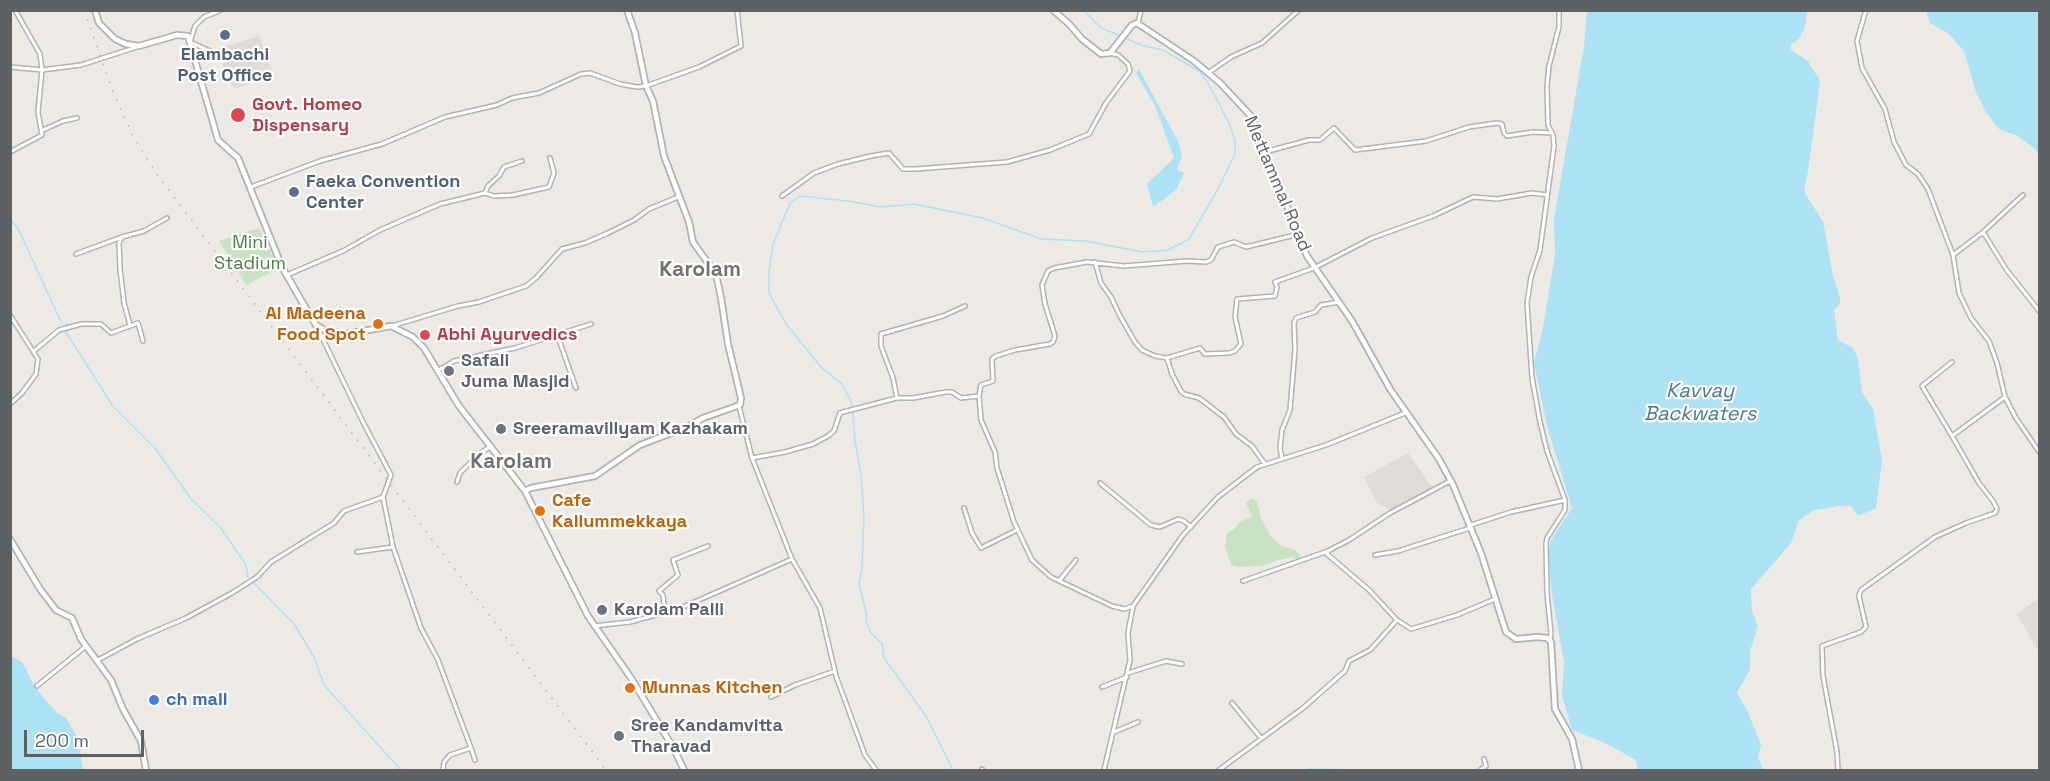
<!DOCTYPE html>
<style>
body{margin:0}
#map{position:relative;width:2050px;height:781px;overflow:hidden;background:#edeae5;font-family:"Space Grotesk",sans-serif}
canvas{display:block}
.frame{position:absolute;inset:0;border:12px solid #5d6163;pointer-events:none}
.scale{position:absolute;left:24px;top:730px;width:120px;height:27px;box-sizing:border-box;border:3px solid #5d6163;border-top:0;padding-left:8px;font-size:18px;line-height:21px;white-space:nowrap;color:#5d6163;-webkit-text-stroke:4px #fff;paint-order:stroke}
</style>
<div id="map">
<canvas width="2050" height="781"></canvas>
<div class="frame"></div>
<div class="scale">200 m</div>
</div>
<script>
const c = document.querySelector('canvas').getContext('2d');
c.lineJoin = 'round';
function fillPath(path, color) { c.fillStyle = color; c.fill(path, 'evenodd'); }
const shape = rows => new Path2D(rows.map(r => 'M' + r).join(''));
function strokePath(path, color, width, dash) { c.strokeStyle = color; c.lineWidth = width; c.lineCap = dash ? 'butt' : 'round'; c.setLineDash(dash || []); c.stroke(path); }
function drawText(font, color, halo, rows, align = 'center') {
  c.font = font + ' "Space Grotesk",sans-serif'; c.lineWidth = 4.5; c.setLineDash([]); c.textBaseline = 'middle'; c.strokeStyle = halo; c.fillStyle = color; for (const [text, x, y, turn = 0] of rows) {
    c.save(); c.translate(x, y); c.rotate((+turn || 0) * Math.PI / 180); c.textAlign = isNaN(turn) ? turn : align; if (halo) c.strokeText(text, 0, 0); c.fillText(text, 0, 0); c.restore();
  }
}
fillPath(shape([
 [259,36,274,76,234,89,216,49],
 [1408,453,1433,488,1392,510,1377,503,1364,477],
 [2039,598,2040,648,2037,649,2017,614]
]), '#e0dbd6');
fillPath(shape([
 [259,228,279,268,246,285,219,241],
 [1251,498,1257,501,1261,518,1271,537,1282,546,1296,550,1302,559,1297,561,1293,557,1289,558,1275,561,1264,566,1239,567,1231,565,1225,547,1227,533,1233,530,1240,522,1252,516,1246,503]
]), '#c9e2c4');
fillPath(shape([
 [1587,11,1807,11,1805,27,1799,39,1790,45,1791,50,1808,61,1820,81,1808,172,1805,184,1805,194,1823,221,1833,276,1840,297,1840,304,1834,310,1838,340,1853,348,1858,358,1862,392,1873,409,1882,461,1876,508,1858,516,1851,506,1839,506,1814,510,1799,520,1791,543,1751,589,1752,611,1758,626,1750,651,1750,669,1737,693,1747,710,1761,745,1758,758,1763,769,1770,770,1638,770,1636,760,1605,743,1572,730,1562,696,1564,662,1552,595,1548,556,1551,540,1572,508,1547,426,1534,363,1543,328,1555,255,1554,219,1584,46],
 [1926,11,2039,11,2039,156,2036,150,2018,136,1999,129,1985,111,1976,92,1964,51,1949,34,1930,23],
 [1139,69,1178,141,1182,155,1177,170,1184,173,1176,190,1153,207,1147,184,1174,158,1155,106,1136,73],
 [11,656,22,662,36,689,57,713,66,718,78,739,83,770,11,770]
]), '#ade2f5');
strokePath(shape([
 [1083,10,1100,27,1120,36],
 [10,219,18,228,61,322],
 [66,332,112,405,155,448,191,499,221,528,246,565,248,577],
 [253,582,294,624,314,657,324,685,401,770],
 [953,770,926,716,884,658,882,644,871,633,866,622,867,617,859,583,862,569,864,516,861,475,855,441,852,404,843,385,821,367,786,324,769,293,769,271,773,244,790,203,800,196,848,201,881,207,914,204,983,218,1041,239,1086,241,1142,252,1168,250,1189,239,1218,189,1235,154,1235,140,1229,123,1208,83,1199,71,1163,50,1144,46,1127,39],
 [1304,770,1310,769,1355,770]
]), '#ade2f5', 1.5);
const minor = shape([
 [1866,10,1857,41,1862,68,1885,109,1894,142,1906,165,1918,174,1928,189,1953,255,1959,293,1971,318,1989,341,1997,363,2005,397,2016,418,2040,453],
 [1138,23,1141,10],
 [210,51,190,42,195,26,204,17,221,10],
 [10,67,42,70,40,54,15,10],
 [1208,73,1231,57,1262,43,1299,10],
 [43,130,63,121,77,118],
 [10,152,42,135,38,112,42,70,81,65,137,47],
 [1265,152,1309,140,1320,140,1334,128,1355,150,1426,141,1469,127,1497,123,1502,124,1504,133,1507,136,1533,132,1552,133],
 [251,187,320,161,382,144,445,117,497,105,512,98,539,93,581,74,590,73,620,84,637,87,646,86,699,67,741,46,737,10],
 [485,193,488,186,499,176,504,167,522,161],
 [782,196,814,173,838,164,871,156,889,153,903,169,916,169,1007,162,1050,150,1089,134,1106,103,1130,71,1128,64,1118,55,1110,53],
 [1982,233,2023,195],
 [76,254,122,237],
 [1953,255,1982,233,1985,235,2006,269,2040,312],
 [1095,262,1101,283,1111,297,1120,316,1135,342,1142,350,1155,356,1167,358],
 [287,275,343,251,380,230,440,204,485,193,494,196,513,195,549,187,554,173,550,158],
 [10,315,38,359,36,374,22,393,10,404],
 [130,325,124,303,120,269,119,243,122,237,144,231,167,218],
 [392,326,458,306,479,302,526,286,536,278,562,249,585,243,608,233,634,220,649,209,678,197],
 [317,327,363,422,391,475,383,497,393,547,421,628,438,660,471,748,450,755,444,762,443,770],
 [557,334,576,388],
 [34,351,59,330,81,324,101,324,111,333,138,323,143,341],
 [1952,362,1922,386,1952,436],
 [437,371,454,361,515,348,591,324],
 [979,396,981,385,993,381,992,359,996,356,1015,350,1050,344,1053,342,1055,336,1045,304,1042,285,1048,271,1054,268,1087,262,1124,266,1187,261,1206,262,1211,260,1218,247,1234,242,1246,247,1299,234],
 [897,398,893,378,881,346,881,334,943,316,965,306],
 [739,406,752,458,792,559,820,608,836,676,865,755,876,770],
 [752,458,785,452,813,444,828,436,834,431,840,413,843,412,897,398,913,398,946,392,952,392,961,398,979,396,981,420,995,452,997,468,1014,522,1032,560,1051,577,1112,606,1124,609,1133,606],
 [1282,458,1280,448,1282,430,1290,410,1295,349,1294,323,1296,318,1315,312,1321,305,1339,302],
 [1265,464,1252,446,1236,434,1224,417,1199,398,1184,394,1181,391,1172,374,1167,358,1200,348,1205,354,1229,353,1235,351,1241,344,1235,317,1237,299,1275,296,1277,287,1275,282,1314,268,1372,238,1433,216,1473,197,1497,199,1532,193,1547,195],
 [457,482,460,473,478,455,488,448,492,448],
 [1100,483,1151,525,1160,527,1178,519,1184,521,1191,527],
 [964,508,972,533,981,548,1017,530],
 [1471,525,1511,512,1565,500,1547,451,1540,422,1532,378,1527,303,1531,277,1540,250,1554,146,1553,135,1548,125,1547,86,1549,66,1559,27,1559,10],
 [357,552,393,547],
 [1375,555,1398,551,1470,528],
 [1059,581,1076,560],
 [1243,581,1328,551],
 [668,612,664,605,663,595,659,591,678,575,673,560,708,546],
 [1397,620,1369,590,1327,554,1328,551,1349,540,1390,513,1450,481],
 [594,626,630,622,681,608,792,559],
 [1550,640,1551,633,1547,593,1546,544,1547,538,1565,510,1565,500],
 [96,661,137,639,186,618,232,593,257,577,271,562,334,523,344,511,383,497],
 [1128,673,1166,661,1182,664],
 [37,686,86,646],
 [1102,687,1127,677],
 [771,697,795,685,835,671],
 [1232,703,1261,738],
 [1114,732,1138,722],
 [471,748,475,760],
 [982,769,982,770],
 [1104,770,1130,660,1128,633,1133,606,1183,535,1218,497,1257,467,1326,445,1405,413],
 [1219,770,1303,708,1345,671,1349,661,1370,650,1397,620,1411,629,1457,615,1495,599],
 [1480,770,1486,766,1484,759],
 [1838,770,1837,752,1823,676,1822,646,1861,632,1866,627,1859,596,1861,590,1935,537,1966,523,1995,513,1997,509,1993,501,1979,483,1952,436,2005,397]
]);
const secondary = shape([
 [95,10,99,23,115,39,126,44,139,46,177,35,188,36,218,140,238,158,282,267,308,312,316,325,326,331,346,334,391,326,413,337,424,348,459,406,525,491,588,616,631,678,674,749,684,770],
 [1053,10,1069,24,1082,39,1101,54,1110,53,1132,25,1137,23,1194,61,1220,83,1251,116,1307,256,1352,321,1390,389,1439,459,1453,485,1481,553,1506,632,1516,639,1538,637,1547,638,1551,642,1555,709,1572,739,1579,770],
 [525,491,531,488,595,476,640,445,687,427,703,418,740,405,741,398,728,344,721,298,716,274,693,242,689,222,664,156,653,101,646,86,635,33,627,10],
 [10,539,40,589,56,610,72,618,81,639,111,680,123,709,141,741,146,770]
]);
strokePath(minor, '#b0b3b5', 6);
strokePath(secondary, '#afb3b6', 8);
strokePath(minor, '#fff', 3);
strokePath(secondary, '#fff', 4.5);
strokePath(shape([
 [84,10,113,92,132,134,156,173,606,770]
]), '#b1b2b2', 1.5, [1.5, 8]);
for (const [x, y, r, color] of [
 [225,35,6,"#5c6f8a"],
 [238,115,8,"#e0444e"],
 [294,192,6,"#5c6f8a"],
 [378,324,6,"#e8710a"],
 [425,335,6,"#e0444e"],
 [449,371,6,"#6b7280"],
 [501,429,6,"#6b7280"],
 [540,511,6,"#e8710a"],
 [602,610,6,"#6b7280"],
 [630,688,6,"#e8710a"],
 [154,700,6,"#3f7fe0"],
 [619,736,6,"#6b7280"]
]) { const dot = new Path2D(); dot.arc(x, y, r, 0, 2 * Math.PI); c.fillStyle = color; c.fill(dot); strokePath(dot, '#fff', 2); }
drawText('bold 18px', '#4e5e75', '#fff', [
 ["Elambachi",225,55],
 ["Post Office",225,76],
 ["Faeka Convention",306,182,"left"],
 ["Center",306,203,"left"]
]);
drawText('bold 18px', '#be3a42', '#fff', [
 ["Govt. Homeo",252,105],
 ["Dispensary",252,126],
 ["Abhi Ayurvedics",437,335]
], 'left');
drawText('18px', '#5d6163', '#fff', [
 ["Mettammal Road",1277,184,67]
]);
drawText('18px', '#47803f', '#fff', [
 ["Mini",250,243],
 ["Stadium",250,264]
]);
drawText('bold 18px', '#c56008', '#fff', [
 ["Al Madeena",366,314,"right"],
 ["Food Spot",366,335,"right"],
 ["Cafe",552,501],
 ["Kallummekkaya",552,522],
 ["Munnas Kitchen",642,688]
], 'left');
drawText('bold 18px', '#5b616d', '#fff', [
 ["Safali",461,361],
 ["Juma Masjid",461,382],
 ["Sreeramavillyam Kazhakam",513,429],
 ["Karolam Palli",614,610],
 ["Sree Kandamvitta",631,726],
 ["Tharavad",631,747]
], 'left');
drawText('bold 18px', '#366cbe', '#fff', [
 ["ch mall",166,700]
], 'left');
drawText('italic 20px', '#457a95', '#fff', [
 ["Kavvay",1700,392],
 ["Backwaters",1700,415]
]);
drawText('bold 21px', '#6e7375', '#fff', [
 ["Karolam",700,270],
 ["Karolam",511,462]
]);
</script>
